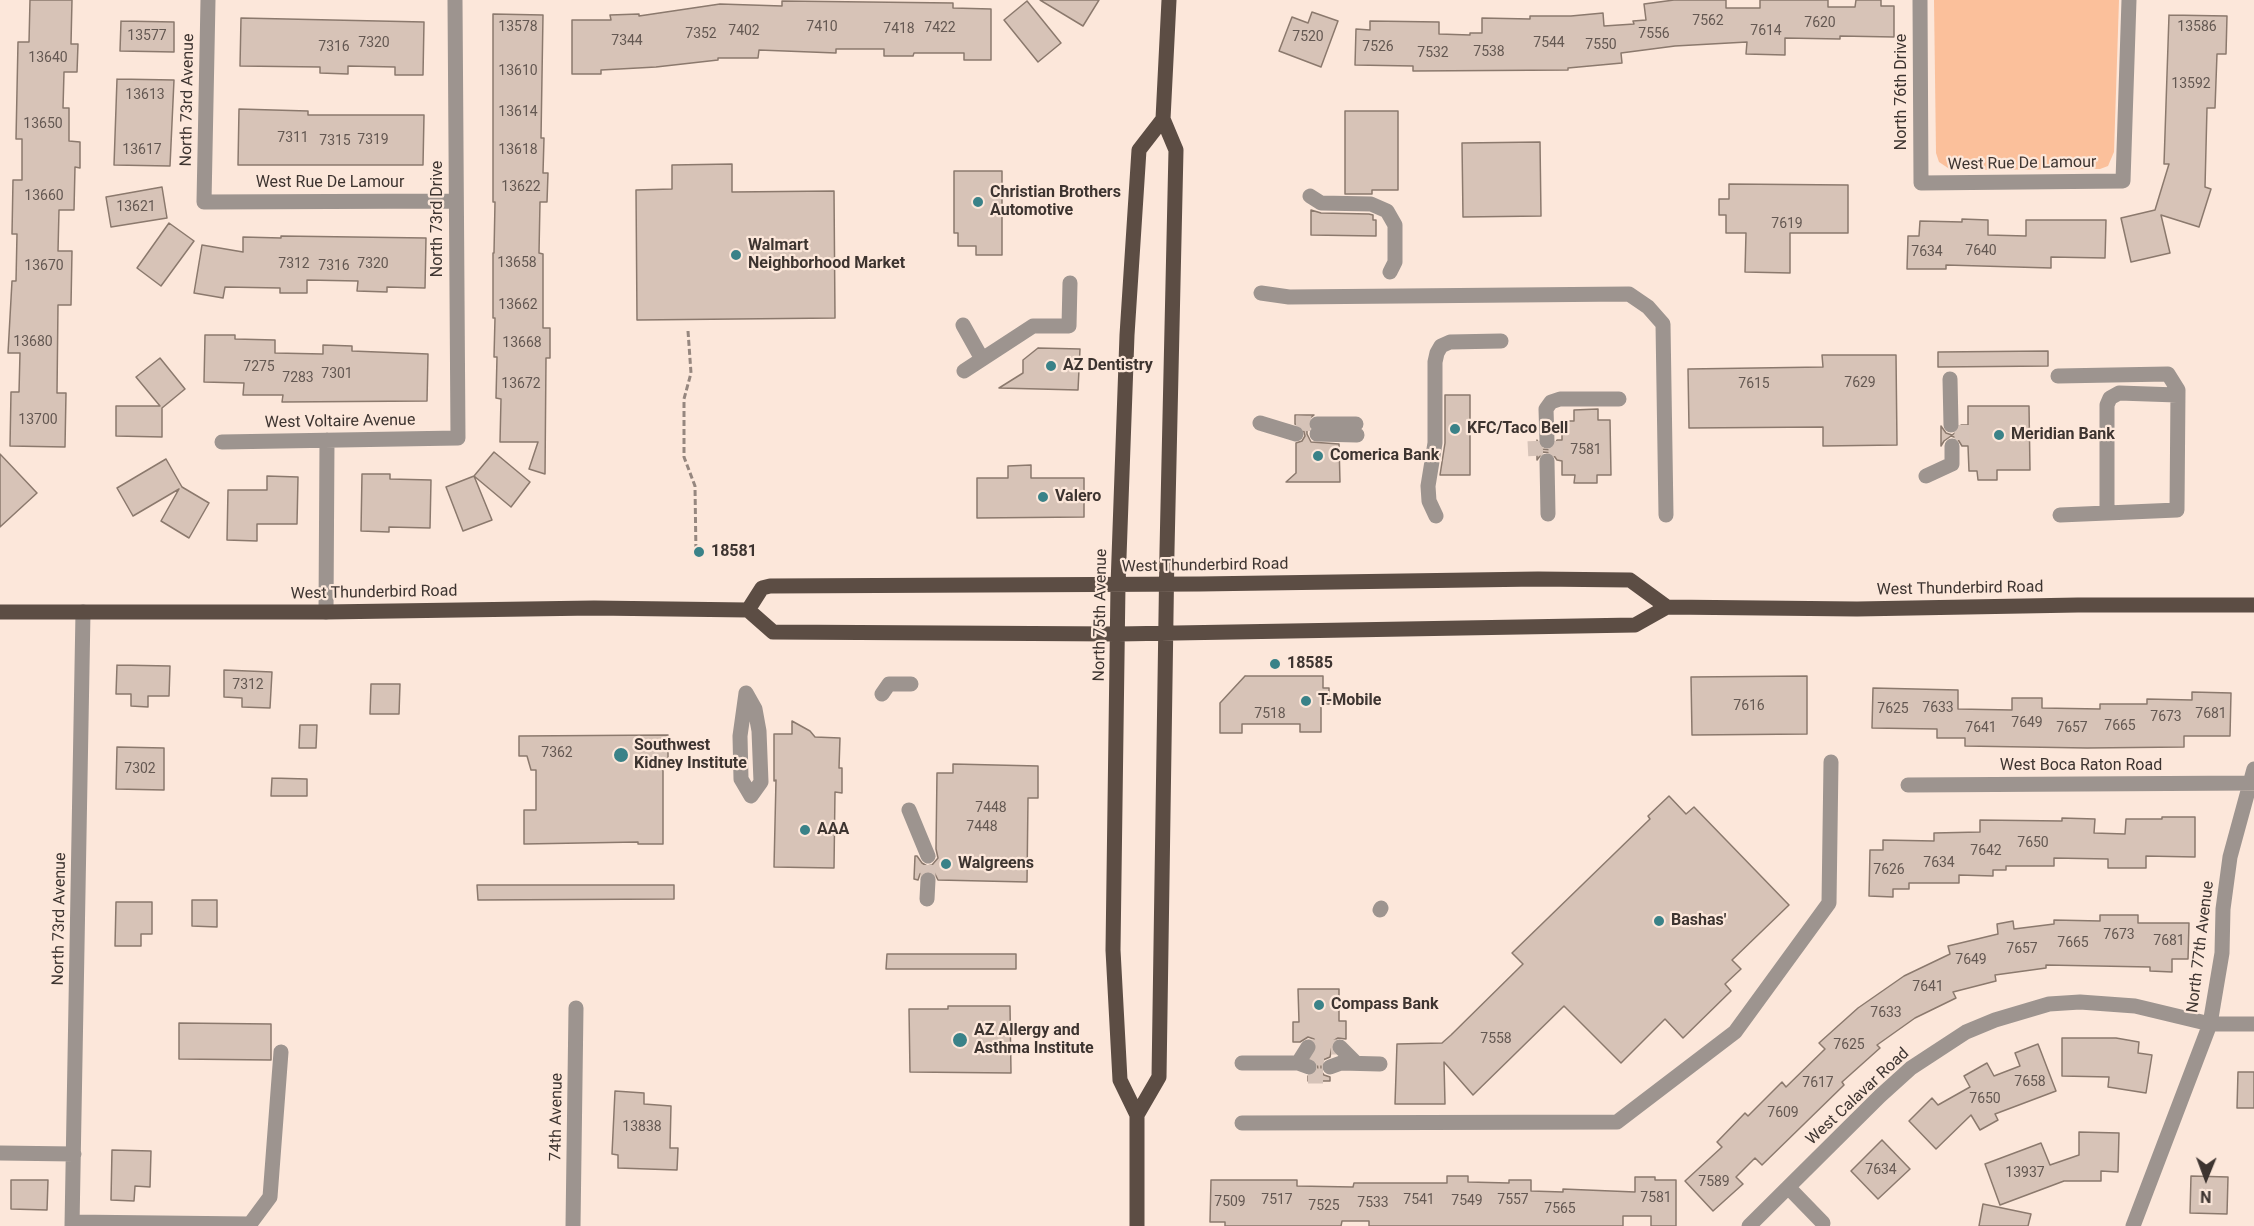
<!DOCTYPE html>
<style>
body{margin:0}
#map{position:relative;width:2254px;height:1226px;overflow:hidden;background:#fce7da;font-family:Roboto,sans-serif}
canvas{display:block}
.north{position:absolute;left:2176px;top:1148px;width:60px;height:60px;-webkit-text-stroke:4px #fce7da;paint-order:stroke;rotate:181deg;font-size:16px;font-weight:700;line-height:24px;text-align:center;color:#3d3430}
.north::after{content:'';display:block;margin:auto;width:21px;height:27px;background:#3d3430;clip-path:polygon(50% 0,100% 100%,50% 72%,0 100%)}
</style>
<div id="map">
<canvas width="2254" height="1226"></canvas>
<div class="north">N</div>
</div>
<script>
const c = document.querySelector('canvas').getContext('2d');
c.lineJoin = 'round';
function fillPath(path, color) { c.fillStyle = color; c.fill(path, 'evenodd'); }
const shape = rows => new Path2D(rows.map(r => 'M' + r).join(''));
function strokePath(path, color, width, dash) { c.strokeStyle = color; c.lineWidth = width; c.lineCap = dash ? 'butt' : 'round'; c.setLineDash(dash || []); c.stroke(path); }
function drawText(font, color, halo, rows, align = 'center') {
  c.font = font + ' Roboto,sans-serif'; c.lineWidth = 4.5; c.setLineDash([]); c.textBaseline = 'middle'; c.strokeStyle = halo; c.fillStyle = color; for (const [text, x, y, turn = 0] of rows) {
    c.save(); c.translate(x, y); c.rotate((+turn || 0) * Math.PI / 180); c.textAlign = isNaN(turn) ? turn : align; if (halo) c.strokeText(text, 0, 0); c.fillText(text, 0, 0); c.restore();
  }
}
fillPath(shape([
 [1934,0,2119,0,2114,152,2108,166,2100,169,1951,170,1939,162,1936,153]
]), '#fbc09b');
const building = shape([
 [30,0,72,0,71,44,78,44,77,72,64,72,63,108,69,108,69,141,80,142,80,168,75,167,74,210,59,210,58,251,72,251,71,305,58,305,57,393,66,393,65,447,10,446,11,392,19,392,20,353,8,353,12,281,16,281,17,234,12,234,13,180,22,180,22,139,16,139,18,42,29,42,30,0],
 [1040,0,1099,0,1083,26,1040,0],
 [1674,0,1726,0,1726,8,1760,8,1760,0,1828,0,1828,7,1855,7,1856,0,1881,0,1881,6,1894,6,1894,37,1840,36,1840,39,1785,38,1785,55,1746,54,1747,42,1675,46,1621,53,1622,63,1568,68,1568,70,1413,71,1413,66,1355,65,1356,29,1370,30,1370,21,1439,22,1439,34,1470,35,1470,33,1482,33,1482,18,1530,19,1530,16,1571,16,1603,13,1604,26,1634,24,1633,21,1646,20,1644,4,1674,0],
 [782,1,953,3,953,8,991,9,991,60,964,60,964,53,914,53,913,56,884,56,884,49,836,49,836,53,759,50,758,58,718,58,718,60,656,67,601,70,601,74,572,74,572,20,611,20,610,15,639,14,639,16,720,4,782,6,782,1],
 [1027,1,1061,43,1038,62,1004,20,1027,1],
 [1312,12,1338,21,1321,67,1279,51,1292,17,1308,23,1312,12],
 [493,14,543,15,541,138,544,138,543,173,548,173,547,202,540,202,539,253,543,254,543,328,550,328,550,358,546,358,545,474,529,469,538,442,500,442,501,399,496,398,497,357,494,357,495,318,493,318,493,253,494,253,495,202,493,202,493,14],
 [2169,15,2227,16,2226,54,2217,54,2215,108,2207,108,2205,187,2211,189,2199,227,2161,215,2170,253,2131,262,2121,218,2155,210,2169,164,2164,164,2169,15],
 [241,18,424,22,423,75,395,75,395,67,348,66,348,74,320,73,320,67,240,66,241,18],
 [121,21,174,22,174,52,120,51,121,21],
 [117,79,174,80,170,166,114,165,117,79],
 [239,109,308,111,308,115,424,115,423,165,238,165,239,109],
 [1345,111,1398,111,1398,190,1372,190,1372,194,1345,194,1345,111],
 [1540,142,1541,216,1463,217,1462,143,1540,142],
 [732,164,732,192,834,191,835,318,637,320,636,190,672,189,672,165,732,164],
 [954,171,1002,171,1002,255,976,255,976,246,958,246,958,233,954,233,954,171],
 [1729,184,1848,185,1848,233,1790,233,1790,273,1745,272,1746,233,1726,233,1726,215,1719,215,1719,199,1729,199,1729,184],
 [162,187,167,218,111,227,106,197,162,187],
 [1311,210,1321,213,1369,214,1373,215,1373,220,1376,220,1376,236,1311,235,1311,210],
 [1962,219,1988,220,1988,235,2026,236,2026,220,2106,220,2105,258,2051,257,2051,268,1946,265,1946,269,1907,269,1908,236,1919,236,1920,221,1962,222,1962,219],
 [169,223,194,241,161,286,137,268,169,223],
 [281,236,426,238,425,288,387,287,387,292,357,291,358,281,307,280,307,293,280,293,280,288,225,287,223,298,194,293,202,245,243,252,243,237,281,238,281,236],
 [205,335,235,335,235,339,275,340,275,353,323,354,323,345,352,346,352,351,428,354,427,401,282,402,283,395,243,395,244,383,204,382,205,335],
 [1038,348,1080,349,1078,390,999,388,1023,373,1023,360,1038,348],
 [2048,351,2048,366,1938,367,1938,352,2048,351],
 [1822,355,1896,355,1897,445,1823,446,1823,427,1689,428,1688,369,1823,367,1822,355],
 [160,358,185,389,162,408,162,437,116,436,116,406,160,406,136,377,160,358],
 [1445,395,1470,395,1470,475,1440,475,1445,443,1445,395],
 [1968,406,2029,406,2030,470,1997,470,1997,480,1978,480,1977,471,1969,471,1968,446,1962,446,1957,438,1951,436,1944,441,1941,446,1941,426,1946,433,1952,435,1959,430,1961,425,1968,425,1968,406],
 [1598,409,1598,420,1610,420,1611,475,1597,475,1597,483,1574,483,1575,475,1562,475,1562,461,1557,460,1552,453,1543,452,1537,460,1537,440,1542,449,1552,450,1557,440,1562,440,1562,421,1574,421,1574,410,1598,409],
 [1295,415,1314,415,1309,419,1307,423,1307,434,1311,442,1339,444,1340,482,1286,482,1296,473,1296,443,1302,441,1305,436,1303,428,1295,424,1295,415],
 [494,452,530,482,511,507,474,476,494,452],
 [0,454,37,493,0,527,0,454],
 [166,459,182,487,209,503,189,538,161,521,179,489,133,516,117,488,166,459],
 [1031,465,1031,478,1084,478,1084,517,977,518,977,478,1008,478,1008,466,1031,465],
 [362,474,390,474,390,479,431,480,430,528,389,527,389,532,361,531,362,474],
 [267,476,298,477,297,524,257,524,257,541,227,540,228,490,267,490,267,476],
 [474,476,492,520,463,531,446,487,474,476],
 [117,665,170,666,169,696,148,696,148,707,131,706,131,694,116,694,117,665],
 [224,670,272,672,270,708,242,707,242,698,224,697,224,670],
 [1245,676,1323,676,1323,688,1329,688,1329,704,1321,703,1321,732,1300,732,1300,724,1242,724,1242,733,1220,733,1220,703,1245,676],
 [1807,676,1807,734,1692,735,1691,677,1807,676],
 [371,684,400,684,399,714,370,714,371,684],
 [1873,688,1958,690,1958,709,2012,710,2012,698,2042,698,2042,708,2100,709,2100,704,2147,704,2147,699,2192,700,2192,692,2231,693,2230,736,2184,736,2184,747,2087,748,1965,746,1965,738,1937,738,1937,729,1872,728,1873,688],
 [792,721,810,731,815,737,840,738,839,768,842,768,842,793,835,792,834,868,774,867,776,780,774,781,774,734,792,734,792,721],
 [300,725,317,725,316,748,299,748,300,725],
 [668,735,668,761,663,761,663,844,638,844,638,842,524,844,524,810,536,810,536,770,531,770,527,756,519,756,519,736,668,735],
 [117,747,164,748,164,790,116,789,117,747],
 [953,764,1038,766,1038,798,1028,798,1027,882,938,880,934,872,928,870,920,874,918,880,914,879,915,856,917,856,922,863,927,866,932,865,938,858,936,849,937,773,953,773,953,764],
 [272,778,307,779,307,796,271,796,272,778],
 [1669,796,1686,814,1694,807,1789,905,1732,960,1741,969,1725,984,1731,991,1683,1038,1665,1019,1621,1063,1564,1006,1473,1095,1444,1062,1445,1104,1395,1104,1397,1044,1442,1043,1451,1035,1523,964,1512,953,1650,819,1648,816,1669,796],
 [2162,817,2195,817,2195,857,2146,856,2146,868,2108,868,2108,859,2054,858,2054,866,2006,866,2006,870,1993,870,1993,876,1959,875,1959,883,1909,883,1909,889,1893,889,1893,897,1869,896,1870,850,1883,850,1883,840,1934,841,1934,833,1980,832,1980,820,2062,821,2062,818,2095,819,2094,833,2125,834,2126,819,2162,819,2162,817],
 [477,885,674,885,674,899,478,900,477,885],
 [192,900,217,900,217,927,192,926,192,900],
 [116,902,152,902,152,934,141,934,141,946,115,946,116,902],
 [2100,915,2138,915,2138,923,2189,923,2188,959,2172,959,2172,972,2150,971,2150,967,2046,965,2046,968,1995,975,1996,981,1953,992,1956,998,1915,1018,1877,1045,1880,1048,1842,1082,1844,1085,1762,1165,1755,1158,1736,1177,1743,1184,1713,1211,1685,1181,1722,1147,1717,1142,1745,1113,1748,1116,1782,1082,1786,1087,1825,1049,1819,1043,1858,1008,1904,976,1950,954,1948,946,1998,934,1997,924,2013,921,2014,929,2054,924,2054,920,2100,921,2100,915],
 [887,954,1016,954,1016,969,886,969,887,954],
 [1298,989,1339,989,1339,1021,1346,1021,1346,1039,1338,1038,1333,1041,1330,1057,1323,1060,1321,1065,1321,1071,1324,1075,1330,1077,1330,1081,1308,1081,1308,1076,1315,1075,1318,1070,1317,1061,1313,1058,1318,1048,1314,1039,1308,1037,1300,1042,1293,1042,1293,1022,1299,1022,1298,989],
 [948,1006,1010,1006,1011,1073,910,1072,909,1009,948,1009,948,1006],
 [179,1023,271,1024,271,1060,179,1059,179,1023],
 [2062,1038,2116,1038,2139,1042,2138,1053,2152,1055,2146,1093,2108,1087,2109,1077,2062,1076,2062,1038],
 [2038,1044,2056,1091,1995,1114,1998,1120,1980,1130,1971,1115,1936,1149,1909,1121,1932,1098,1938,1105,1970,1087,1964,1076,1987,1063,1994,1076,2020,1066,2015,1053,2038,1044],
 [2238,1072,2254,1072,2254,1108,2237,1108,2238,1072],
 [615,1091,644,1093,644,1104,671,1106,670,1148,678,1148,677,1170,618,1168,618,1155,612,1154,615,1091],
 [2079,1132,2119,1133,2118,1172,2101,1171,2101,1181,2064,1181,2000,1205,1985,1164,2041,1143,2050,1165,2079,1155,2079,1132],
 [1882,1140,1910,1169,1878,1199,1851,1171,1882,1140],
 [112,1150,151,1151,150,1187,135,1186,134,1201,111,1200,112,1150],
 [1447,1176,1468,1176,1468,1182,1509,1183,1509,1180,1531,1180,1531,1191,1563,1192,1563,1189,1635,1192,1635,1177,1655,1177,1655,1180,1676,1180,1676,1226,1651,1226,1651,1216,1623,1216,1623,1226,1369,1226,1369,1221,1342,1221,1341,1226,1225,1226,1225,1222,1210,1222,1211,1180,1297,1180,1297,1186,1353,1187,1354,1183,1447,1183,1447,1176],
 [2191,1176,2228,1177,2227,1214,2190,1213,2191,1176],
 [11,1180,48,1180,47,1210,11,1209,11,1180],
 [1983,1204,2031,1214,2028,1226,1979,1226,1983,1204]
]);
fillPath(building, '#d7c3b7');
strokePath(building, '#8b796d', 1.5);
strokePath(shape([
 [1296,423,1317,424],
 [1962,425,1962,446],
 [1535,441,1536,461],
 [1556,441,1556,461],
 [928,880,928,856],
 [1308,1047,1340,1047],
 [1309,1058,1330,1058],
 [1308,1076,1330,1076]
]), '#d6c3b8', 15, [15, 8]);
strokePath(shape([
 [688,331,691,373,684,399,684,457,695,486,696,554]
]), '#96877f', 3, [6, 3]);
strokePath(shape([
 [208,0,204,202,456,201],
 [1920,0,1921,183,2123,181,2129,0],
 [1310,196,1321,203,1371,204,1387,211,1395,225,1395,262,1390,272],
 [1261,293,1289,297,1629,294,1648,307,1663,324,1666,515],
 [963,325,982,359],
 [964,371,1033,326,1069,326,1070,283],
 [2058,376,2168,374,2178,390,2177,510,2060,515],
 [1950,379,1951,425],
 [1260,423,1296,434],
 [1317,424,1356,424],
 [1317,434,1357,435],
 [1547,441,1546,409,1551,402,1560,399,1619,399],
 [222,442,458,438,455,0],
 [1547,461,1548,514],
 [1926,476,1952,464,1952,446],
 [2107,513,2107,405,2110,398,2119,393,2177,395],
 [1436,516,1429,501,1428,486,1435,443,1435,362,1437,353,1441,346,1450,342,1501,341],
 [326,612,327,440],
 [746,693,755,709,759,731,761,782,751,796,741,779,740,736,746,693],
 [882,694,889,684,911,684],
 [1908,785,2254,783],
 [909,810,928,856],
 [927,899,928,880],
 [1380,910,1381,908],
 [1340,1047,1356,1063],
 [1242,1063,1298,1063,1309,1067],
 [1298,1063,1308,1047],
 [1330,1067,1341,1063,1380,1064],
 [1242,1123,1617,1122,1735,1032,1829,903,1831,762],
 [0,1153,74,1154],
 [1789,1188,1823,1223],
 [72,1222,250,1224,270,1197,281,1052],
 [72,1226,83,612],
 [573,1226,576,1008],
 [1749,1226,1880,1096,1911,1068,1966,1032,1995,1020,2049,1004,2080,1002,2135,1006,2210,1024,2254,1024],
 [2133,1226,2210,1024,2222,953,2223,909,2230,857,2254,769]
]), '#9d948f', 15);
strokePath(shape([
 [748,610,762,588,770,586,1200,584,1538,579,1630,580,1667,607],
 [0,612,326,612,594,608,748,610,773,632,1118,634,1635,625,1667,607,1857,609,2078,605,2254,605],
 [1137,1115,1159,1077,1167,550,1176,150,1163,119,1169,0],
 [1137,1226,1137,1115,1120,1080,1113,950,1118,585,1127,335,1139,150,1163,119]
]), '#5c4d44', 15);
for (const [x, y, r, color] of [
 [978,202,6,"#3a8288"],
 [736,255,6,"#3a8288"],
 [1051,366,6,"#3a8288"],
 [1455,429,6,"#3a8288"],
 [1999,435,6,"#3a8288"],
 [1318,456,6,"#3a8288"],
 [1043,497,6,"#3a8288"],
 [699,552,6,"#3a8288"],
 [1275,664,6,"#3a8288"],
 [1306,701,6,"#3a8288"],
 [621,755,8,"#3a8288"],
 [805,830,6,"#3a8288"],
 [946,864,6,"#3a8288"],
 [1659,921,6,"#3a8288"],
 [1319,1005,6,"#3a8288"],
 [960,1040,8,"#3a8288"]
]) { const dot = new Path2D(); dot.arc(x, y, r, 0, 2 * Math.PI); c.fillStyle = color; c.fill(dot); strokePath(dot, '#fce7da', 2); }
drawText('14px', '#645852', null, [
 ["7562",1708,21],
 ["7620",1820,23],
 ["13578",518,27],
 ["7410",822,27],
 ["13586",2197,27],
 ["7422",940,28],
 ["7418",899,29],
 ["7402",744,31],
 ["7614",1766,31],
 ["7352",701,34],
 ["7556",1654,34],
 ["13577",147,36],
 ["7520",1308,37],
 ["7344",627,41],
 ["7320",374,43],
 ["7544",1549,43],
 ["7550",1601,45],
 ["7316",334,47],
 ["7526",1378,47],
 ["7538",1489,52],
 ["7532",1433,53],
 ["13640",48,58],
 ["13610",518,71],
 ["13592",2191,84],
 ["13613",145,95],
 ["13614",518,112],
 ["13650",43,124],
 ["7311",293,138],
 ["7319",373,140],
 ["7315",335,141],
 ["13617",142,150],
 ["13618",518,150],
 ["13622",521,187],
 ["13660",44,196],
 ["13621",136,207],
 ["7619",1787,224],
 ["7640",1981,251],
 ["7634",1927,252],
 ["13658",517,263],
 ["7312",294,264],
 ["7320",373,264],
 ["13670",44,266],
 ["7316",334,266],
 ["13662",518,305],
 ["13680",33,342],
 ["13668",522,343],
 ["7275",259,367],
 ["7301",337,374],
 ["7283",298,378],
 ["7629",1860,383],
 ["13672",521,384],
 ["7615",1754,384],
 ["13700",38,420],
 ["7581",1586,450],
 ["7312",248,685],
 ["7616",1749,706],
 ["7633",1938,708],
 ["7625",1893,709],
 ["7518",1270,714],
 ["7681",2211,714],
 ["7673",2166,717],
 ["7649",2027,723],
 ["7665",2120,726],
 ["7641",1981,728],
 ["7657",2072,728],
 ["7362",557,753],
 ["7302",140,769],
 ["7448",991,808],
 ["7448",982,827],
 ["7650",2033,843],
 ["7642",1986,851],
 ["7634",1939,863],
 ["7626",1889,870],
 ["7673",2119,935],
 ["7681",2169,941],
 ["7665",2073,943],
 ["7657",2022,949],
 ["7649",1971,960],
 ["7641",1928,987],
 ["7633",1886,1013],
 ["7558",1496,1039],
 ["7625",1849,1045],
 ["7658",2030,1082],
 ["7617",1818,1083],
 ["7650",1985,1099],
 ["7609",1783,1113],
 ["13838",642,1127],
 ["7634",1881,1170],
 ["13937",2025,1173],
 ["7589",1714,1182],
 ["7581",1656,1198],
 ["7517",1277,1200],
 ["7541",1419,1200],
 ["7557",1513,1200],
 ["7549",1467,1201],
 ["7509",1230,1202],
 ["7533",1373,1203],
 ["7525",1324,1206],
 ["7565",1560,1209]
]);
drawText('16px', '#3d3430', '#fce7da', [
 ["North 76th Drive",1902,92,-90],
 ["North 73rd Avenue",188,100,-89],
 ["West Rue De Lamour",2022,164,-1],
 ["West Rue De Lamour",330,183],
 ["North 73rd Drive",438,219,-90],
 ["West Voltaire Avenue",340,422,-1],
 ["West Thunderbird Road",1205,566,-1],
 ["West Thunderbird Road",1960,589,-1],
 ["West Thunderbird Road",374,593,-1],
 ["North 75th Avenue",1101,615,-89],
 ["West Boca Raton Road",2081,766],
 ["North 73rd Avenue",60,919,-89],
 ["North 77th Avenue",2201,947,-83],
 ["West Calavar Road",1858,1097,-43],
 ["74th Avenue",557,1117,-89]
]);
drawText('bold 16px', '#3d3430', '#fce7da', [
 ["Christian Brothers",990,193],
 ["Automotive",990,211],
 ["Walmart",748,246],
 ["Neighborhood Market",748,264],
 ["AZ Dentistry",1063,366],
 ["KFC/Taco Bell",1467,429],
 ["Meridian Bank",2011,435],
 ["Comerica Bank",1330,456],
 ["Valero",1055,497],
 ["18581",711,552],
 ["18585",1287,664],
 ["T-Mobile",1318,701],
 ["Southwest",634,746],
 ["Kidney Institute",634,764],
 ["AAA",817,830],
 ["Walgreens",958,864],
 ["Bashas'",1671,921],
 ["Compass Bank",1331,1005],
 ["AZ Allergy and",974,1031],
 ["Asthma Institute",974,1049]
], 'left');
</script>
